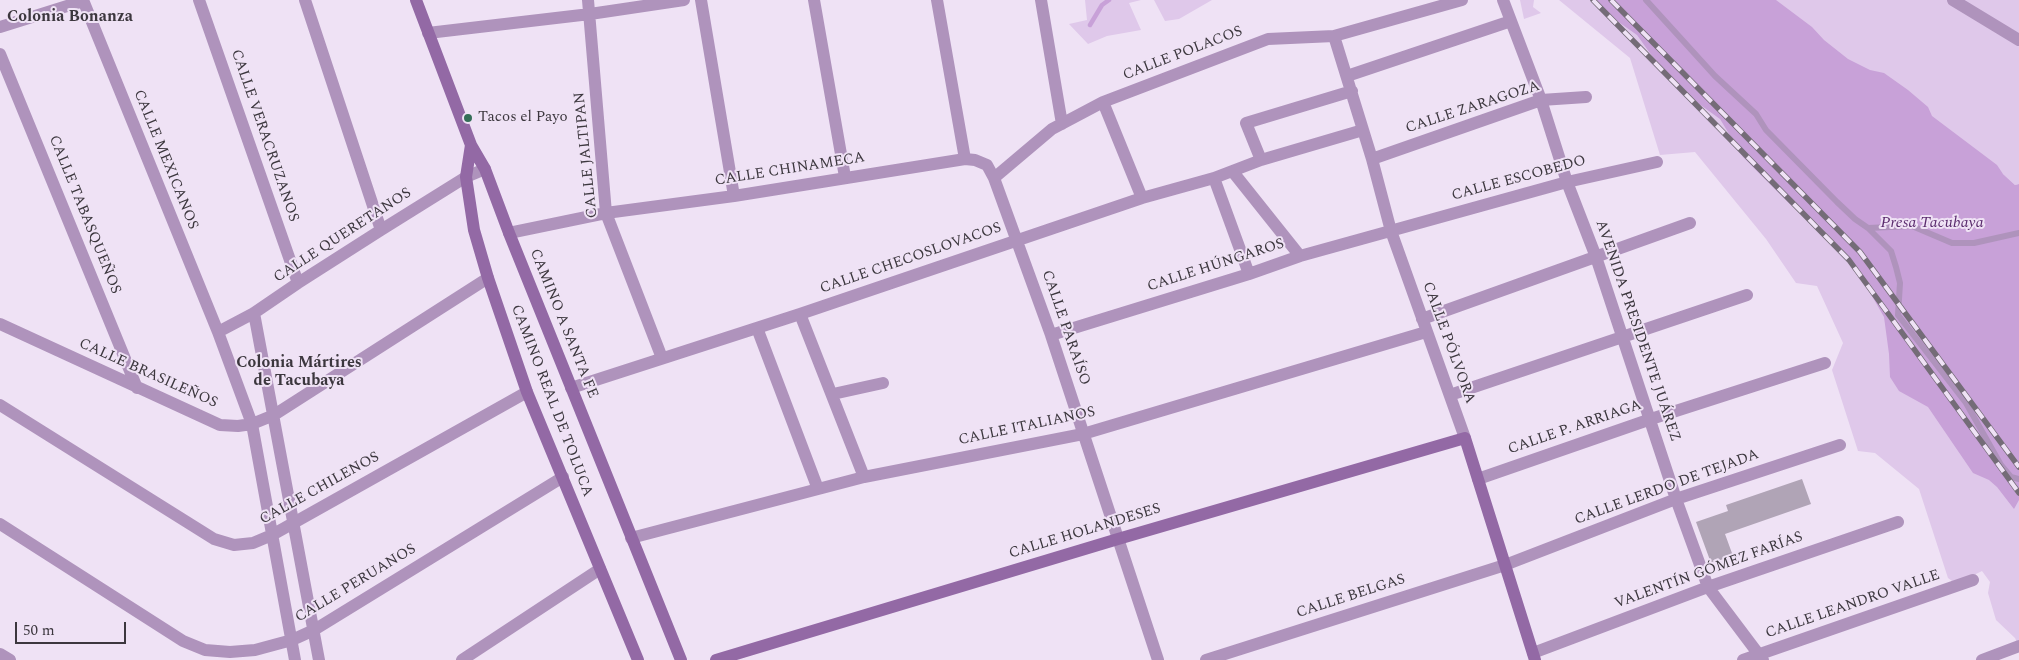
<!DOCTYPE html>
<meta charset="utf-8">
<style>
body{margin:0}
#map{position:relative;width:2019px;height:660px;overflow:hidden;background:#efe2f5;font-family:Spectral,serif}
canvas{display:block}
.scale{position:absolute;left:15px;top:622px;width:111px;height:22px;box-sizing:border-box;border:2px solid #3c373e;border-top:0;padding-left:6px;font-size:15px;line-height:18px;white-space:nowrap;color:#3c373e;-webkit-text-stroke:4px #efe2f5;paint-order:stroke}
</style>
<div id="map">
<canvas width="2019" height="660"></canvas>
<div class="scale">50 m</div>
</div>
<script>
const c = document.querySelector('canvas').getContext('2d');
c.lineJoin = 'round';
function fillPath(path, color) { c.fillStyle = color; c.fill(path, 'evenodd'); }
const shape = rows => new Path2D(rows.map(r => 'M' + r).join(''));
function strokePath(path, color, width, dash) { c.strokeStyle = color; c.lineWidth = width; c.lineCap = dash ? 'butt' : 'round'; c.setLineDash(dash || []); c.stroke(path); }
function drawText(font, color, halo, rows, align = 'center') {
  c.font = font + ' Spectral,serif'; c.lineWidth = 4; c.setLineDash([]); c.textBaseline = 'middle'; c.strokeStyle = halo; c.fillStyle = color; for (const [text, x, y, turn = 0] of rows) {
    c.save(); c.translate(x, y); c.rotate((+turn || 0) * Math.PI / 180); c.textAlign = isNaN(turn) ? turn : align; if (halo) c.strokeText(text, 0, 0); c.fillText(text, 0, 0); c.restore();
  }
}
fillPath(shape([
 [1085,0,1141,0,1129,3,1141,30,1107,36,1088,44,1069,24,1087,20],
 [1154,0,1212,0,1179,19,1165,21],
 [1520,0,1534,0,1533,7,1541,13,1524,19],
 [1559,0,1659,0,2019,344,2019,647,2015,638,1996,620,1988,593,1990,582,1982,571,1956,584,1948,578,1919,489,1875,453,1858,451,1832,370,1843,343,1817,286,1796,283,1766,239,1695,152,1660,155,1630,58],
 [1754,0,2019,0,2019,184,2015,185,2003,174]
]), '#dfc8ea');
fillPath(shape([
 [1594,0,1776,0,1812,27,1824,40,1848,59,1870,70,1884,73,1908,90,1928,107,1932,116,1997,165,2003,174,2015,185,2019,184,2019,500,2014,509,1997,487,1989,480,1973,473,1928,407,1899,391,1890,377,1889,354,1884,317,1852,261,1818,224,1791,205,1743,157,1720,119,1695,101,1685,90,1674,82,1662,70,1637,35,1610,16]
]), '#c8a1d8');
strokePath(shape([
 [1090,25,1102,5,1109,0]
]), '#c8a1d8', 4.5);
fillPath(shape([
 [1802,479,1811,504,1725,534,1733,556,1711,563,1696,522,1728,511,1726,505]
]), '#b0a4b6');
strokePath(shape([
 [1646,0,1715,76,1756,114,1766,130,1837,202,1855,219,1868,228,1912,226,1952,243,1974,243,2019,233],
 [1868,228,1891,251,1896,267,1900,283,1898,315,1966,403,2001,465,2011,477,2019,479]
]), '#af93bc', 6);
strokePath(shape([
 [83,0,218,332,252,424,295,660],
 [199,0,298,283],
 [305,0,381,230],
 [588,0,606,213,662,358],
 [701,0,734,196],
 [814,0,845,177],
 [937,0,965,159],
 [1041,0,1062,124],
 [1503,0,1541,100,1567,182,1596,257,1676,499,1708,587,1763,660],
 [1953,0,2019,40],
 [0,27,83,1],
 [428,33,590,14,684,0],
 [1334,36,1372,159,1391,231,1465,438],
 [0,54,137,388],
 [1347,76,1511,21],
 [1103,102,1142,198],
 [1372,159,1541,100,1586,97],
 [1261,160,1246,123,1352,91],
 [1233,172,1300,256],
 [994,178,1052,129,1103,102,1268,39,1334,36,1462,0],
 [1214,178,1249,274],
 [509,233,606,213,734,196,965,159,975,160,987,165,994,178,1051,335,1158,660],
 [254,313,319,660],
 [800,314,864,477],
 [1422,319,1690,223],
 [0,324,220,425,238,426,252,424,274,415,488,278],
 [757,328,818,489],
 [218,332,254,313,298,283,381,230,466,177,485,169],
 [1051,335,1249,274,1300,256,1567,182,1657,162],
 [571,388,800,314,1142,198,1214,178,1261,160,1363,130],
 [833,394,883,383],
 [1450,395,1747,295],
 [0,405,214,539,234,545,253,543,272,535,527,392],
 [1478,479,1651,419,1825,363],
 [0,524,183,641,205,650,230,652,255,650,292,640,314,630,563,477],
 [631,538,864,477,1083,434,1426,332],
 [1533,653,1708,587,1898,522],
 [0,654,10,660],
 [462,660,600,569],
 [1206,660,1505,565,1676,499,1840,445],
 [1743,660,1973,580],
 [1982,660,2019,646]
]), '#af93bc', 12);
strokePath(shape([
 [416,0,471,145,485,169,509,233,681,660],
 [471,145,466,177,474,230,488,278,527,392,638,660],
 [716,660,1118,539,1465,438,1535,660]
]), '#9369a5', 12);
const rail = shape([
 [1593,0,1849,260,2019,493],
 [1611,0,1860,252,2019,467]
]);
strokePath(rail, '#746c77', 5.5);
strokePath(rail, '#efe2f5', 4, [11]);
for (const [x, y, r, color] of [
 [468,118,5,"#346e57"]
]) { const dot = new Path2D(); dot.arc(x, y, r, 0, 2 * Math.PI); c.fillStyle = color; c.fill(dot); strokePath(dot, '#efe2f5', 2); }
drawText('15px', '#3c373e', '#efe2f5', [
 ["CALLE POLACOS",1183,54,-21],
 ["CALLE ZARAGOZA",1473,108,-18],
 ["CALLE VERACRUZANOS",264,136,71],
 ["CALLE JALTIPAN",587,155,-96],
 ["CALLE MEXICANOS",165,160,68],
 ["CALLE CHINAMECA",790,170,-9],
 ["CALLE ESCOBEDO",1519,179,-15],
 ["CALLE TABASQUEÑOS",84,215,68],
 ["CALLE QUERETANOS",343,236,-33],
 ["CALLE CHECOSLOVACOS",911,259,-19],
 ["CALLE HÚNGAROS",1216,266,-18],
 ["CAMINO A SANTA FE",563,324,68],
 ["CALLE PARAÍSO",1065,328,71],
 ["AVENIDA PRESIDENTE JUÁREZ",1637,331,71],
 ["CALLE PÓLVORA",1448,343,70],
 ["CALLE BRASILEÑOS",148,374,24],
 ["CAMINO REAL DE TOLUCA",551,401,69],
 ["CALLE ITALIANOS",1027,427,-12],
 ["CALLE P. ARRIAGA",1575,428,-19],
 ["CALLE LERDO DE TEJADA",1667,488,-20],
 ["CALLE CHILENOS",320,489,-29],
 ["CALLE HOLANDESES",1085,532,-17],
 ["VALENTÍN GÓMEZ FARÍAS",1709,571,-20],
 ["CALLE PERUANOS",356,584,-31],
 ["CALLE BELGAS",1351,597,-18],
 ["CALLE LEANDRO VALLE",1853,605,-19]
]);
drawText('15px', '#3c373e', '#efe2f5', [
 ["Tacos el Payo",478,118]
], 'left');
drawText('bold 16px', '#3c373e', '#efe2f5', [
 ["Colonia Bonanza",70,18],
 ["Colonia Mártires",299,364],
 ["de Tacubaya",299,382]
]);
drawText('italic 16px', '#5a2b6d', '#efe2f5', [
 ["Presa Tacubaya",1932,224]
]);
</script>
